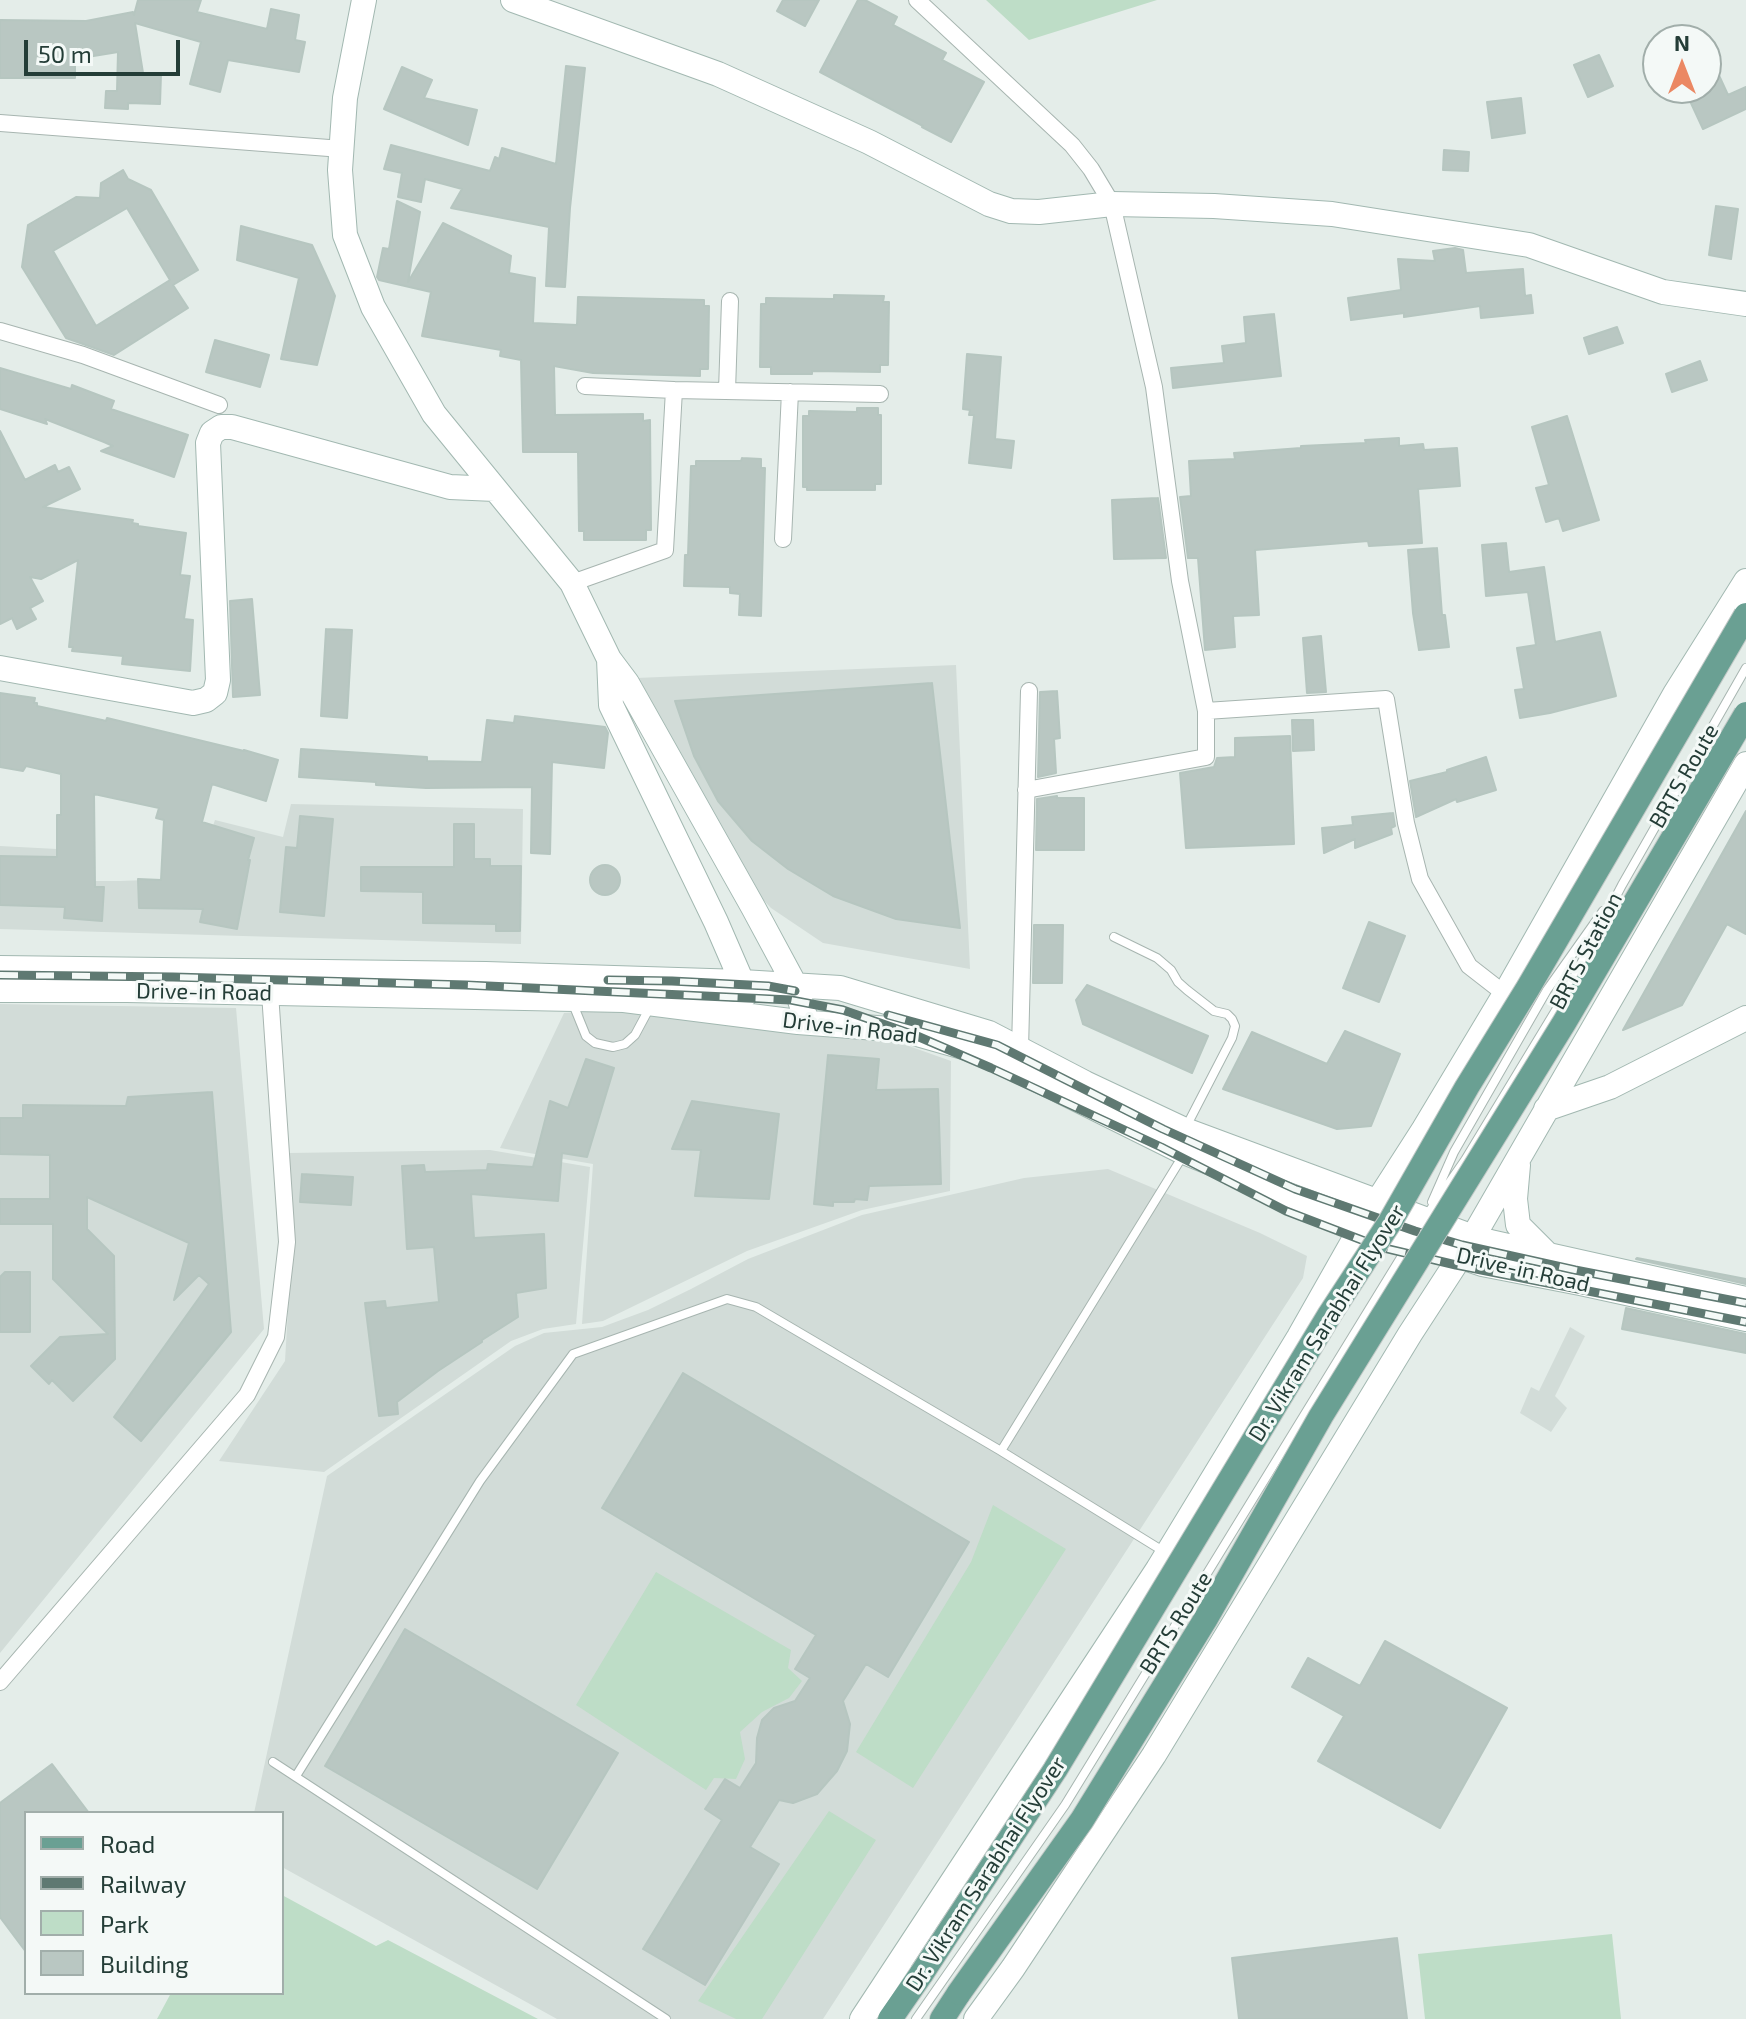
<!DOCTYPE html>
<style>
body{margin:0}
#map{position:relative;width:1746px;height:2019px;overflow:hidden;background:#e4ede9;font-family:"Exo 2",sans-serif}
canvas{display:block}
.legend{position:absolute;left:24px;top:1811px;width:260px;height:184px;box-sizing:border-box;background:#f4f9f7;border:2px solid #a1aeaa;margin:0;padding:10px 14px;list-style:none;font-size:24px;color:#243d37}
.legend li{display:flex;align-items:center;gap:16px;height:40px}
.legend b{width:40px;border:2px solid #a1aeaa}
.north{position:absolute;left:1642px;top:24px;width:80px;height:80px;box-sizing:border-box;background:#f4f9f7;border:2px solid #a1aeaa;border-radius:50%;rotate:0deg;font-size:22px;font-weight:700;line-height:32px;text-align:center;color:#243d37}
.north::after{content:'';display:block;margin:auto;width:28px;height:36px;background:#eb8863;clip-path:polygon(50% 0,100% 100%,50% 72%,0 100%)}
.scale{position:absolute;left:24px;top:40px;width:156px;height:36px;box-sizing:border-box;border:4px solid #243d37;border-top:0;padding-left:10px;font-size:24px;line-height:28px;white-space:nowrap;color:#243d37;-webkit-text-stroke:6px #f4f9f7;paint-order:stroke}
</style>
<div id="map">
<canvas width="1746" height="2019"></canvas>
<ul class="legend">
<li><b style="height:10px;background:#6aa093"></b>Road</li>
<li><b style="height:10px;background:#5f7972"></b>Railway</li>
<li><b style="height:22px;background:#beddc7"></b>Park</li>
<li><b style="height:22px;background:#b9c7c2"></b>Building</li>
</ul>
<div class="north">N</div>
<div class="scale">50 m</div>
</div>
<script>
const c = document.querySelector('canvas').getContext('2d');
c.lineJoin = 'round';
function fillPath(path, color) { c.fillStyle = color; c.fill(path, 'evenodd'); }
const shape = rows => new Path2D(rows.map(r => 'M' + r).join(''));
function strokePath(path, color, width, dash) { c.strokeStyle = color; c.lineWidth = width; c.lineCap = dash ? 'butt' : 'round'; c.setLineDash(dash || []); c.stroke(path); }
function drawText(font, color, halo, rows, align = 'center') {
  c.font = font + ' "Exo 2",sans-serif'; c.lineWidth = 6; c.setLineDash([]); c.textBaseline = 'middle'; c.strokeStyle = halo; c.fillStyle = color; for (const [text, x, y, turn = 0] of rows) {
    c.save(); c.translate(x, y); c.rotate((+turn || 0) * Math.PI / 180); c.textAlign = isNaN(turn) ? turn : align; if (halo) c.strokeText(text, 0, 0); c.fillText(text, 0, 0); c.restore();
  }
}
fillPath(shape([
 [956,665,970,969,823,943,771,908,701,835,636,678],
 [291,804,523,809,521,944,0,929,0,846,57,849,56,881,120,881,195,878,215,820,283,837],
 [0,1004,236,1008,264,1329,0,1653],
 [626,1009,889,1039,951,1061,950,1191,862,1210,747,1251,603,1321,582,1324,593,1164,500,1148,564,1013],
 [490,1150,590,1167,576,1324,543,1329,511,1341,324,1472,219,1461,285,1361,292,1241,289,1153],
 [1108,1169,1260,1233,1307,1256,1303,1278,823,2019,557,2019,282,1867,282,1813,254,1813,327,1476,515,1346,544,1333,602,1327,648,1310,691,1289,748,1259,862,1215,1024,1178],
 [1570,1327,1585,1336,1555,1396,1567,1408,1551,1432,1520,1413,1531,1387,1539,1391]
]), '#d2dcd8');
fillPath(shape([
 [986,0,1157,0,1029,40],
 [993,1505,1066,1549,913,1788,856,1752,971,1562],
 [656,1572,791,1650,788,1668,802,1681,789,1698,762,1712,740,1732,745,1759,736,1779,714,1778,706,1790,576,1705],
 [829,1811,876,1840,762,2019,736,2019,698,2001],
 [282,1895,376,1946,388,1940,538,2019,157,2019,171,1993,282,1993],
 [1612,1934,1621,2019,1425,2019,1418,1954]
]), '#beddc7');
const building = shape([
 [138,0,201,0,197,12,267,29,271,9,299,15,295,40,305,42,299,72,228,60,220,92,190,84,201,42,135,23,143,73,161,74,160,104,128,103,128,109,105,108,106,91,117,91,118,52,75,59,75,78,0,78,0,20,86,21,133,12,134,15,138,0],
 [783,0,819,0,805,26,777,11,783,0],
 [858,0,865,0,897,17,893,25,946,53,942,60,984,82,951,142,922,127,923,126,820,72,858,0],
 [1706,47,1728,95,1746,87,1746,109,1703,129,1684,88,1706,88,1706,47],
 [1599,55,1613,86,1588,97,1574,65,1599,55],
 [566,66,585,68,570,208,565,287,546,286,549,227,451,208,462,189,425,179,421,202,398,197,402,173,384,169,391,145,490,171,495,157,499,159,502,148,556,164,566,66],
 [402,67,432,80,424,98,477,110,468,145,384,109,402,67],
 [1521,98,1525,133,1492,138,1487,102,1521,98],
 [1444,150,1469,152,1468,171,1443,170,1444,150],
 [123,170,128,179,151,190,198,270,173,285,188,308,114,355,66,338,22,267,28,225,76,197,100,198,101,183,123,170],
 [127,208,170,280,96,326,53,251,127,208],
 [397,201,420,212,408,282,443,223,511,256,509,273,535,278,533,323,577,325,578,297,704,300,704,306,709,306,708,369,700,369,700,376,593,373,554,366,555,415,643,414,643,421,650,420,651,530,646,530,646,540,584,540,584,531,579,531,578,452,523,452,521,360,500,356,501,350,422,336,431,292,379,280,377,277,383,248,389,249,397,201],
 [1716,206,1738,209,1731,259,1709,255,1716,206],
 [241,226,312,245,335,296,317,365,281,359,299,278,237,260,241,226],
 [1455,248,1463,250,1466,273,1523,269,1525,296,1531,295,1533,313,1481,318,1480,306,1404,317,1404,313,1351,320,1348,298,1401,290,1398,259,1435,261,1433,251,1455,248],
 [834,295,884,296,883,302,889,302,888,365,880,365,880,372,812,371,812,374,771,374,771,367,760,367,761,304,766,304,766,298,834,299,834,295],
 [1274,314,1281,376,1173,388,1171,368,1224,363,1222,346,1246,343,1244,317,1274,314],
 [1617,327,1623,343,1589,354,1584,338,1617,327],
 [215,340,269,355,260,387,206,372,215,340],
 [967,354,1001,357,995,439,1014,441,1011,468,969,463,974,415,969,415,970,410,963,409,967,354],
 [1700,361,1707,380,1672,392,1666,374,1700,361],
 [0,368,71,389,72,385,114,401,111,409,188,435,174,477,101,451,113,446,104,442,45,419,47,424,0,409,0,368],
 [857,408,878,408,878,415,881,415,881,484,875,484,875,490,807,490,807,487,803,487,803,416,809,416,809,411,857,412,857,408],
 [1567,416,1599,520,1563,531,1559,518,1546,522,1536,488,1549,485,1532,427,1567,416],
 [0,431,25,480,55,465,58,472,69,467,80,489,43,507,133,520,132,523,138,524,138,526,186,533,180,575,190,576,184,619,193,620,190,671,122,664,123,656,72,651,73,647,69,647,78,560,41,579,30,577,43,601,30,608,36,619,17,629,12,618,0,624,0,431],
 [1399,438,1399,446,1423,444,1424,450,1457,448,1460,486,1418,489,1422,543,1369,546,1368,541,1255,550,1259,615,1233,616,1235,647,1205,650,1198,558,1188,558,1180,497,1191,496,1189,461,1235,459,1234,453,1301,448,1301,446,1366,443,1365,440,1399,438],
 [742,458,761,459,761,468,765,468,761,616,739,615,740,594,730,593,730,587,684,586,685,555,688,555,691,466,696,466,696,461,741,461,742,458],
 [1158,498,1166,558,1114,559,1112,500,1158,498],
 [1506,543,1509,572,1544,567,1555,642,1600,632,1616,696,1550,713,1520,718,1515,690,1524,689,1517,648,1536,645,1528,592,1486,596,1482,545,1506,543],
 [1437,548,1442,615,1445,615,1449,647,1419,650,1413,613,1408,550,1437,548],
 [252,599,260,695,233,697,230,601,252,599],
 [326,629,352,630,347,718,321,716,326,629],
 [1321,636,1326,692,1307,693,1303,638,1321,636],
 [932,683,960,928,896,919,833,896,788,869,752,841,718,801,694,756,675,701,932,683],
 [1057,691,1060,738,1054,739,1056,773,1038,777,1040,692,1057,691],
 [0,693,35,698,34,703,37,703,37,706,102,720,106,721,107,718,244,751,244,750,278,760,266,801,212,784,202,822,254,838,248,860,250,860,237,929,200,922,203,909,139,908,138,879,161,880,164,820,156,818,159,808,94,794,95,887,104,887,102,921,64,918,65,907,0,905,0,856,57,857,57,815,61,815,61,774,26,766,23,771,0,767,0,693],
 [515,716,605,727,608,733,604,768,552,762,550,854,531,853,532,787,426,788,376,785,376,782,299,777,301,749,427,757,427,761,482,762,487,720,514,723,515,716],
 [1292,720,1313,720,1314,750,1293,751,1292,720],
 [1290,736,1294,844,1186,848,1180,773,1214,767,1217,758,1235,757,1235,738,1290,736],
 [1486,757,1496,790,1457,802,1456,799,1416,817,1410,781,1447,772,1447,770,1486,757],
 [1057,796,1057,798,1084,798,1084,850,1036,850,1037,799,1057,796],
 [1746,811,1746,934,1727,924,1682,1005,1623,1030,1746,811],
 [1393,813,1395,826,1391,828,1392,834,1355,848,1355,839,1324,853,1322,828,1353,825,1352,817,1393,813],
 [300,816,333,819,324,916,280,912,286,847,297,848,300,816],
 [454,824,474,824,474,859,490,859,490,866,521,866,520,931,496,931,496,924,423,923,423,892,361,891,361,867,454,867,454,824],
 '590 880a15 15 0 1 1 30 0a15 15 0 1 1-30 0Z',
 [1369,922,1405,936,1379,1002,1343,988,1369,922],
 [1034,925,1063,925,1062,983,1033,983,1034,925],
 [1087,985,1208,1036,1192,1073,1083,1024,1076,1000,1087,985],
 [1345,1031,1400,1054,1371,1126,1337,1129,1223,1089,1252,1032,1327,1064,1345,1031],
 [828,1055,879,1059,876,1090,938,1089,941,1184,869,1186,867,1200,855,1199,854,1202,833,1202,833,1206,814,1204,828,1055],
 [586,1059,614,1068,587,1157,562,1153,558,1201,471,1194,474,1238,544,1234,546,1288,516,1293,518,1317,482,1340,482,1342,438,1371,397,1402,398,1414,379,1416,365,1303,385,1301,386,1308,439,1302,434,1247,407,1249,402,1166,424,1165,425,1172,487,1170,488,1164,533,1167,550,1101,568,1108,586,1059],
 [212,1092,231,1332,141,1441,114,1417,209,1284,199,1275,174,1300,189,1243,87,1197,87,1229,114,1256,115,1359,73,1401,52,1380,49,1384,31,1366,60,1337,108,1334,53,1279,53,1224,0,1224,0,1199,50,1199,50,1155,0,1154,0,1118,23,1118,23,1105,126,1106,128,1097,212,1092],
 [692,1101,779,1114,769,1199,695,1196,701,1150,672,1149,692,1101],
 [302,1174,353,1177,351,1205,300,1202,302,1174],
 [1637,1258,1746,1279,1746,1284,1636,1259,1637,1258],
 [5,1272,30,1272,30,1332,0,1332,0,1277,5,1272],
 [1626,1308,1746,1334,1746,1353,1622,1329,1626,1308],
 [683,1373,969,1542,888,1677,866,1664,843,1701,850,1724,847,1751,837,1771,817,1794,793,1803,779,1800,750,1847,779,1864,705,1985,643,1949,722,1820,705,1809,725,1779,740,1788,756,1763,757,1738,762,1720,774,1708,795,1701,810,1678,795,1669,816,1635,602,1508,683,1373],
 [405,1629,618,1753,537,1889,325,1766,405,1629],
 [1385,1641,1507,1708,1440,1828,1318,1761,1344,1716,1292,1687,1308,1658,1360,1686,1385,1641],
 [52,1764,89,1813,26,1813,26,1952,0,1917,0,1803,52,1764],
 [1397,1938,1407,2019,1239,2019,1232,1958,1397,1938]
]);
fillPath(building, '#b9c7c2');
strokePath(building, '#b6c6c0', 2);
const lane = shape([
 [1114,937,1157,958,1171,970,1178,982,1187,990,1214,1011,1227,1014,1232,1019,1235,1026,1232,1038,1186,1127],
 [573,1004,586,1036,595,1043,613,1047,625,1044,635,1035,650,1007],
 [1432,1202,1454,1152,1547,990,1603,911],
 [1426,1216,1465,1160,1562,1000,1622,885,1746,668],
 [1001,1451,1163,1551],
 [273,1762,666,2019],
 [296,1776,480,1481,573,1354,727,1299,756,1307,1001,1451,1184,1154],
 [916,2019,1065,1805,1411,1241]
]);
const street = shape([
 [917,0,1072,145,1091,169,1112,204,1154,387,1180,581,1206,711],
 [0,123,342,149],
 [0,331,83,355,219,405],
 [585,386,674,390],
 [727,391,730,301],
 [783,539,790,392],
 [572,583,665,550,674,390,880,394],
 [1026,790,1206,757,1206,711,1386,699,1406,823,1420,879,1469,966,1505,994],
 [1020,1049,1029,691],
 [0,1682,247,1395,276,1337,287,1242,270,993,266,984]
]);
const secondary = shape([
 [364,0,345,98,340,170,345,235,373,307,434,414,572,583,609,659,627,683,753,907,795,985,807,1022],
 [513,0,718,74,869,142,989,204,1011,211,1039,212,1112,204,1214,206,1332,214,1529,245,1663,292,1746,304],
 [609,659,611,705,716,922,742,982,745,995],
 [0,668,193,703,206,700,215,693,218,680,208,443,212,433,221,427,232,427,450,487,495,489],
 [0,968,486,974,742,982,840,988,989,1033,1085,1083,1185,1130,1473,1237,1490,1242,1746,1299],
 [0,990,127,990,624,1000,798,1022,903,1030,984,1053,1179,1150,1326,1210,1363,1224,1482,1264,1580,1283,1746,1319],
 [1546,1109,1610,1087,1746,1018],
 [1518,1165,1515,1199,1518,1225,1548,1255],
 [862,2019,1158,1569,1299,1337,1363,1224,1424,1129,1505,994,1675,694,1746,581],
 [976,2019,1013,1968,1154,1755,1410,1334,1473,1237,1746,764]
]);
const primary = shape([
 [890,2019,922,1973],
 [942,2019,959,1993]
]);
strokePath(lane, '#a7b5b0', 10);
strokePath(street, '#a7b5b0', 18);
strokePath(secondary, '#a2b8b1', 26);
strokePath(primary, '#c2c9c7', 26);
strokePath(lane, '#fff', 8);
strokePath(street, '#fff', 16);
strokePath(secondary, '#fff', 24);
strokePath(primary, '#6aa093', 24);
const rail = shape([
 [0,975,173,977,466,985,791,1000,843,1010,917,1036,991,1068,1161,1147,1286,1211,1380,1247,1456,1265,1746,1322],
 [608,980,672,981,768,986,795,991],
 [888,1015,997,1045,1163,1129,1295,1189,1415,1231,1462,1245,1575,1270,1746,1303]
]);
strokePath(rail, '#5f7972', 9);
strokePath(rail, '#f4f9f7', 6, [18]);
const primaryBridge = shape([
 [922,1973,1055,1770,1330,1314,1390,1222,1467,1087,1528,988,1746,615],
 [959,1993,1082,1820,1205,1620,1321,1416,1564,1023,1746,714]
]);
strokePath(primaryBridge, '#c2c9c7', 26, []);
strokePath(primaryBridge, '#6aa093', 24);
drawText('22px', '#243d37', '#f4f9f7', [
 ["BRTS Route",1684,776,-60],
 ["BRTS Station",1586,951,-62],
 ["Drive-in Road",204,992,1],
 ["Drive-in Road",850,1028,7],
 ["Drive-in Road",1523,1270,13],
 ["Dr. Vikram Sarabhai Flyover",1327,1323,-58],
 ["BRTS Route",1176,1623,-58],
 ["Dr. Vikram Sarabhai Flyover",986,1874,-57]
]);
</script>
